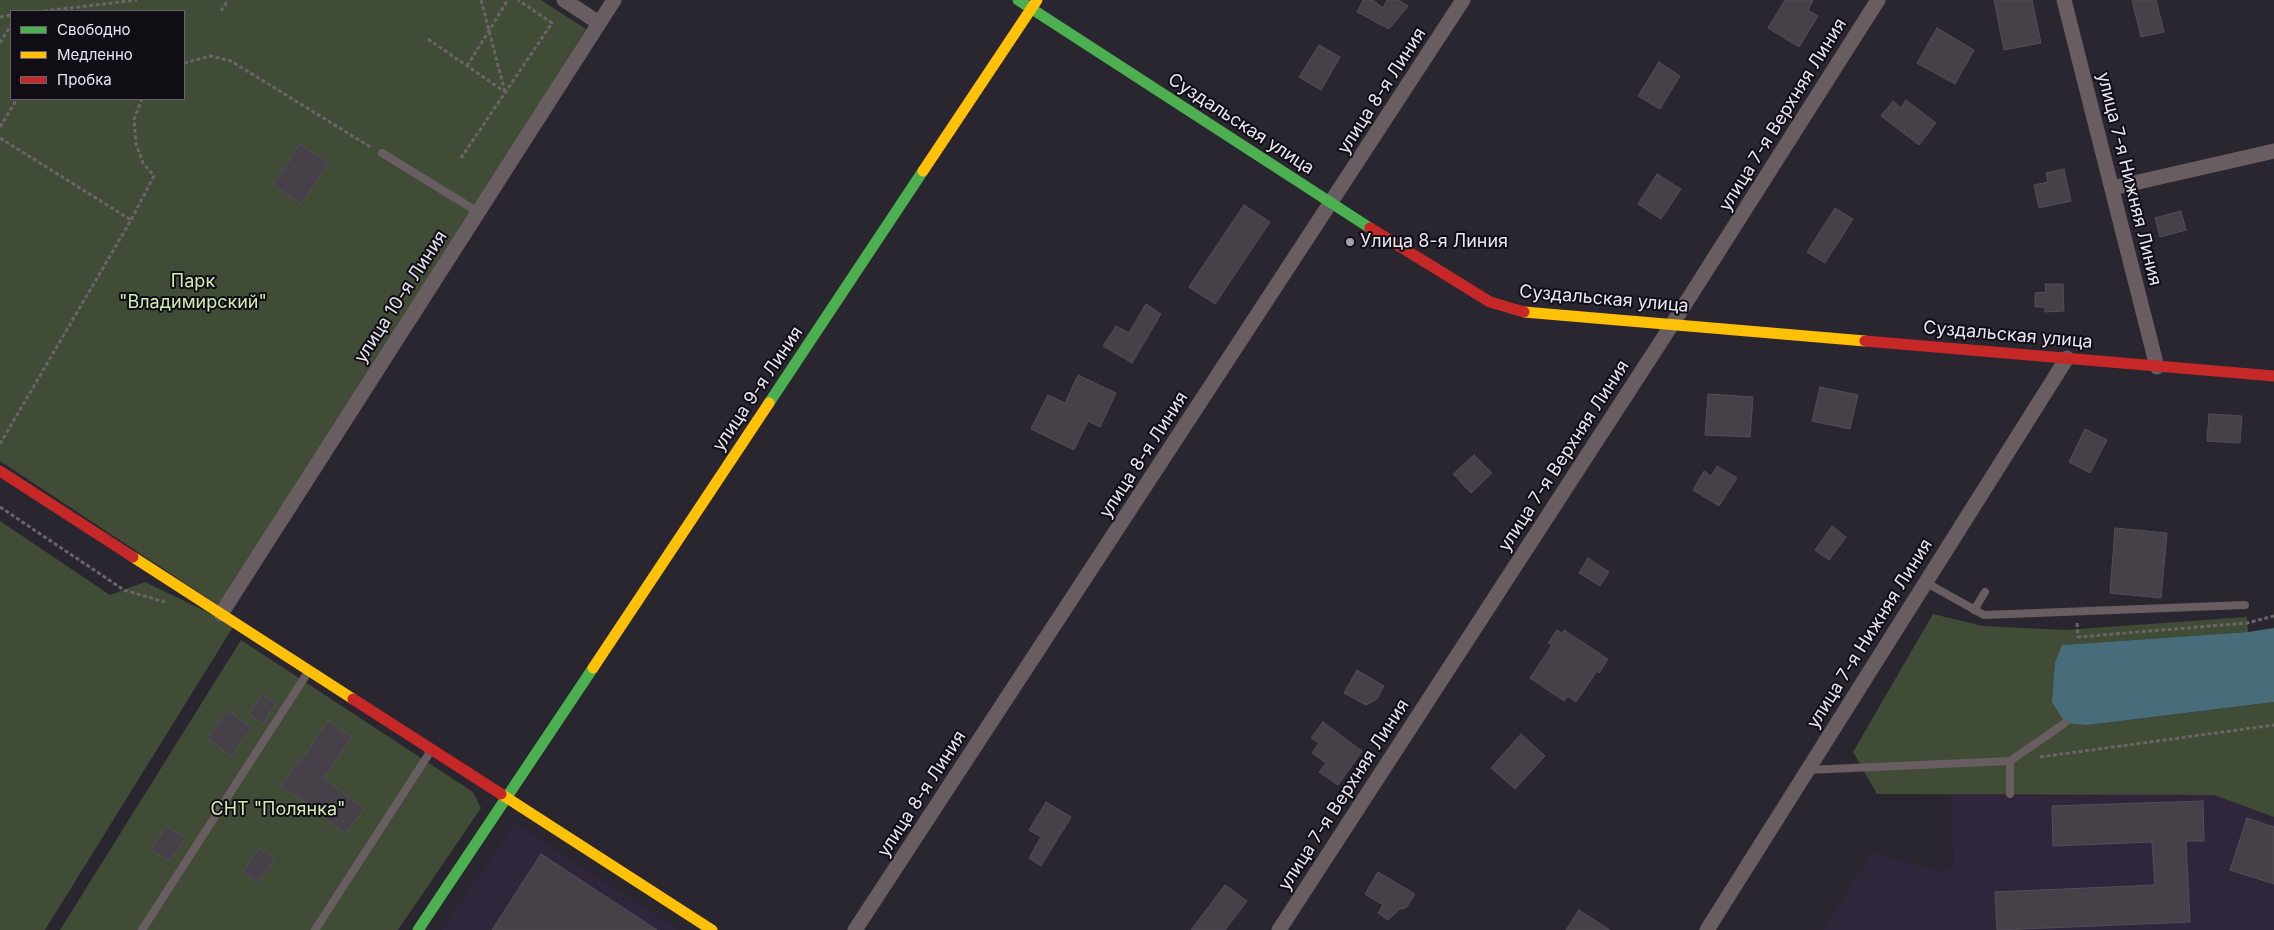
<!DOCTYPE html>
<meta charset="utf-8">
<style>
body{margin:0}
#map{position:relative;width:2274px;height:930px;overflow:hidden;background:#2a2630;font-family:Inter,sans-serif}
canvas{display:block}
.legend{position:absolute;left:10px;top:10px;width:175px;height:90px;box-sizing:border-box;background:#100d15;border:1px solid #67636d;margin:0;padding:6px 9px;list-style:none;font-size:15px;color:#e9e5f1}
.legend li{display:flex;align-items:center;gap:10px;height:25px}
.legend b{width:25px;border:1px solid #67636d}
</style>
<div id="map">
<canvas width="2274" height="930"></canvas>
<ul class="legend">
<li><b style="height:6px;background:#4caf50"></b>Свободно</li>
<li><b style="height:6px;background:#ffc107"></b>Медленно</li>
<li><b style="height:6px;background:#c62828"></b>Пробка</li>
</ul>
</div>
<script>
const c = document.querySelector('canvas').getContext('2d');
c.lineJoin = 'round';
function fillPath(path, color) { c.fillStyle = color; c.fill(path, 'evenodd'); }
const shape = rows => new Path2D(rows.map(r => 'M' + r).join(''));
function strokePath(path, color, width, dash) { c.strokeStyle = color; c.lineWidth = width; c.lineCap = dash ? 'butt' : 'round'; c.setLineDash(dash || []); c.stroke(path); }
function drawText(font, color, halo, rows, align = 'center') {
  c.font = font + ' Inter,sans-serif'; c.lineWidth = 4; c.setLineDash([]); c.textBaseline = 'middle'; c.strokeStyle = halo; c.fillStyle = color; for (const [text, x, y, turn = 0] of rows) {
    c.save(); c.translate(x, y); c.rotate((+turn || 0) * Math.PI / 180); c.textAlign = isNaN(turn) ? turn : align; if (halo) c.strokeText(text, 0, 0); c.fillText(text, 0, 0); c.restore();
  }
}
fillPath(shape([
 [1951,794,2214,795,2274,817,2274,930,1822,930,1872,853,1944,873,1954,864],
 [515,823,678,930,442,930]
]), '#2f263c');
fillPath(shape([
 [0,0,541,0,586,29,474,210,221,607,0,461],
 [11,11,184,11,184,99,11,99],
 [0,521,110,595,145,582,205,611,233,627,45,930,0,930],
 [1933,614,1983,626,2065,630,2247,617,2248,632,2062,645,2088,725,2274,702,2274,817,2214,795,1877,794,1853,752],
 [241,640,473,792,481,808,398,930,60,930]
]), '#404c35');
fillPath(shape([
 [2274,628,2274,702,2088,725,2065,723,2052,702,2055,663,2062,645,2248,632]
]), '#496c7b');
const building = shape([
 [1363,0,1373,0,1383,8,1387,0,1399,0,1408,6,1389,29,1357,12,1363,0],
 [1785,0,1813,0,1808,10,1818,16,1799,47,1768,28,1785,0],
 [1994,0,2032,0,2041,43,2004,50,1994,0],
 [2132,0,2156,0,2164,32,2141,37,2132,0],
 [1937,28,1974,50,1955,84,1917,63,1937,28],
 [1319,45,1340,57,1321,90,1299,77,1319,45],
 [1659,62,1680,76,1660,109,1638,96,1659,62],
 [1906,100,1936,123,1919,145,1881,116,1893,101,1901,108,1906,100],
 [300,144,329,163,301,204,273,185,300,144],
 [2064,169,2071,201,2039,208,2034,185,2048,182,2046,173,2064,169],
 [1657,174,1681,189,1661,219,1638,204,1657,174],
 [1244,205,1270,222,1215,304,1189,287,1244,205],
 [1835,208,1853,219,1825,263,1807,252,1835,208],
 [2181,211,2186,230,2160,237,2155,218,2181,211],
 [2045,284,2063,284,2064,311,2045,312,2045,307,2035,307,2035,293,2046,292,2045,284],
 [1146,304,1161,314,1132,363,1103,346,1116,326,1129,333,1146,304],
 [1078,375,1116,393,1100,427,1088,421,1074,450,1031,429,1048,395,1065,403,1078,375],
 [1820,387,1858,395,1850,429,1812,421,1820,387],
 [1708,394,1753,397,1750,437,1705,435,1708,394],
 [2209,414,2242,416,2240,443,2207,441,2209,414],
 [2085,429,2107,440,2090,473,2069,462,2085,429],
 [1474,455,1492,473,1471,493,1453,474,1474,455],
 [1717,466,1737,478,1719,506,1693,490,1704,471,1711,476,1717,466],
 [1832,526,1846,537,1829,560,1815,550,1832,526],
 [2115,528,2167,533,2161,598,2110,593,2115,528],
 [1588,558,1609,572,1600,586,1579,573,1588,558],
 [1557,630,1562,633,1564,630,1608,659,1599,673,1597,671,1576,702,1568,696,1564,701,1530,678,1552,645,1548,643,1557,630],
 [1357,670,1384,686,1377,699,1366,705,1344,693,1357,670],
 [262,694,276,703,263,724,249,714,262,694],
 [228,710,252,728,231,756,207,738,228,710],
 [328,721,352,737,324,778,364,809,345,834,321,815,322,814,281,786,298,761,300,763,328,721],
 [1323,722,1362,751,1338,785,1319,772,1326,763,1312,753,1319,743,1311,738,1323,722],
 [1521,734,1545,756,1515,789,1491,768,1521,734],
 [2203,801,2204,841,2186,841,2190,922,1997,930,1995,892,2155,885,2152,842,2053,846,2052,806,2203,801],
 [1046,802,1071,817,1041,866,1029,858,1041,837,1029,830,1046,802],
 [2247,818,2274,827,2274,884,2230,870,2247,818],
 [167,826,185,838,169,861,151,849,167,826],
 [259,848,275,858,258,883,243,872,259,848],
 [541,854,657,930,492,930,541,854],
 [1378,872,1415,894,1406,908,1400,909,1388,920,1378,913,1383,905,1365,894,1378,872],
 [1225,885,1247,901,1225,930,1191,930,1225,885],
 [1579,910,1610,930,1566,930,1579,910]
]);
fillPath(building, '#464049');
strokePath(building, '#534e56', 1);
strokePath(shape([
 [481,0,505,92],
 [44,11,137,0],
 [221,11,228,0],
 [0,17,11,15],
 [428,39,505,92],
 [0,43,11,25],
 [184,63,211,56,231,61,372,148],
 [467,66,508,0],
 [0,127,17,99],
 [0,138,131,220],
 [461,158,552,23,518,0],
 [0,444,131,220,154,176,143,163,136,144,134,119,142,99],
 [0,507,124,590,165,602],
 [2077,623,2078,637,2247,623,2274,616],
 [2040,757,2274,725]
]), '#6b6368', 3, [4, 2.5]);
strokePath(shape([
 [382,153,478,212],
 [1925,582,1984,615,2245,605],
 [1974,610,1985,592],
 [2010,761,2010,794],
 [1807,770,2010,761,2065,723],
 [142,930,308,672],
 [315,930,432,749]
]), '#685d60', 8);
strokePath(shape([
 [564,0,599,23],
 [2064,0,2157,367],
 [2112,188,2274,151],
 [221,614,614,0],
 [855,930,1463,0],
 [1279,930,1673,323,1878,0],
 [1707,930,2067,358]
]), '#685d60', 15);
strokePath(shape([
 [1018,0,1370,228],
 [769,403,923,171],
 [418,930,593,668]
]), '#4caf50', 11);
strokePath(shape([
 [923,171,1037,0],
 [1524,312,1865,341],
 [133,557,353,699],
 [593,668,769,403],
 [501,794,712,930]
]), '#ffc107', 11);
strokePath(shape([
 [1370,228,1490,302,1524,312],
 [1865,341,2274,376],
 [0,471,133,557],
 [353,699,501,794]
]), '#c62828', 11);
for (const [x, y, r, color] of [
 [1350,242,5,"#a6a2ad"]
]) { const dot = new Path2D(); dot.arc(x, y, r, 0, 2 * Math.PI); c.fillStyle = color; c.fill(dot); strokePath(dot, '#100d15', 2); }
drawText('18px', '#e9e5f1', '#100d15', [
 ["улица 8-я Линия",1382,91,-57],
 ["улица 7-я Верхняя Линия",1783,115,-58],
 ["Суздальская улица",1241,124,33],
 ["улица 7-я Нижняя Линия",2129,179,76],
 ["улица 10-я Линия",401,297,-57],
 ["Суздальская улица",1604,299,5],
 ["Суздальская улица",2008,335,5],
 ["улица 9-я Линия",758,389,-56],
 ["улица 8-я Линия",1144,455,-57],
 ["улица 7-я Верхняя Линия",1564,456,-57],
 ["улица 7-я Нижняя Линия",1870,634,-58],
 ["улица 8-я Линия",922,794,-57],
 ["улица 7-я Верхняя Линия",1344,795,-57]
]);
drawText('18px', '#e9e5f1', '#100d15', [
 ["Улица 8-я Линия",1360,242]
], 'left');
drawText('18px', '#d1edb4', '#100d15', [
 ["Парк",193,282],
 ["\"Владимирский\"",193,303],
 ["СНТ \"Полянка\"",278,810]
]);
</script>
